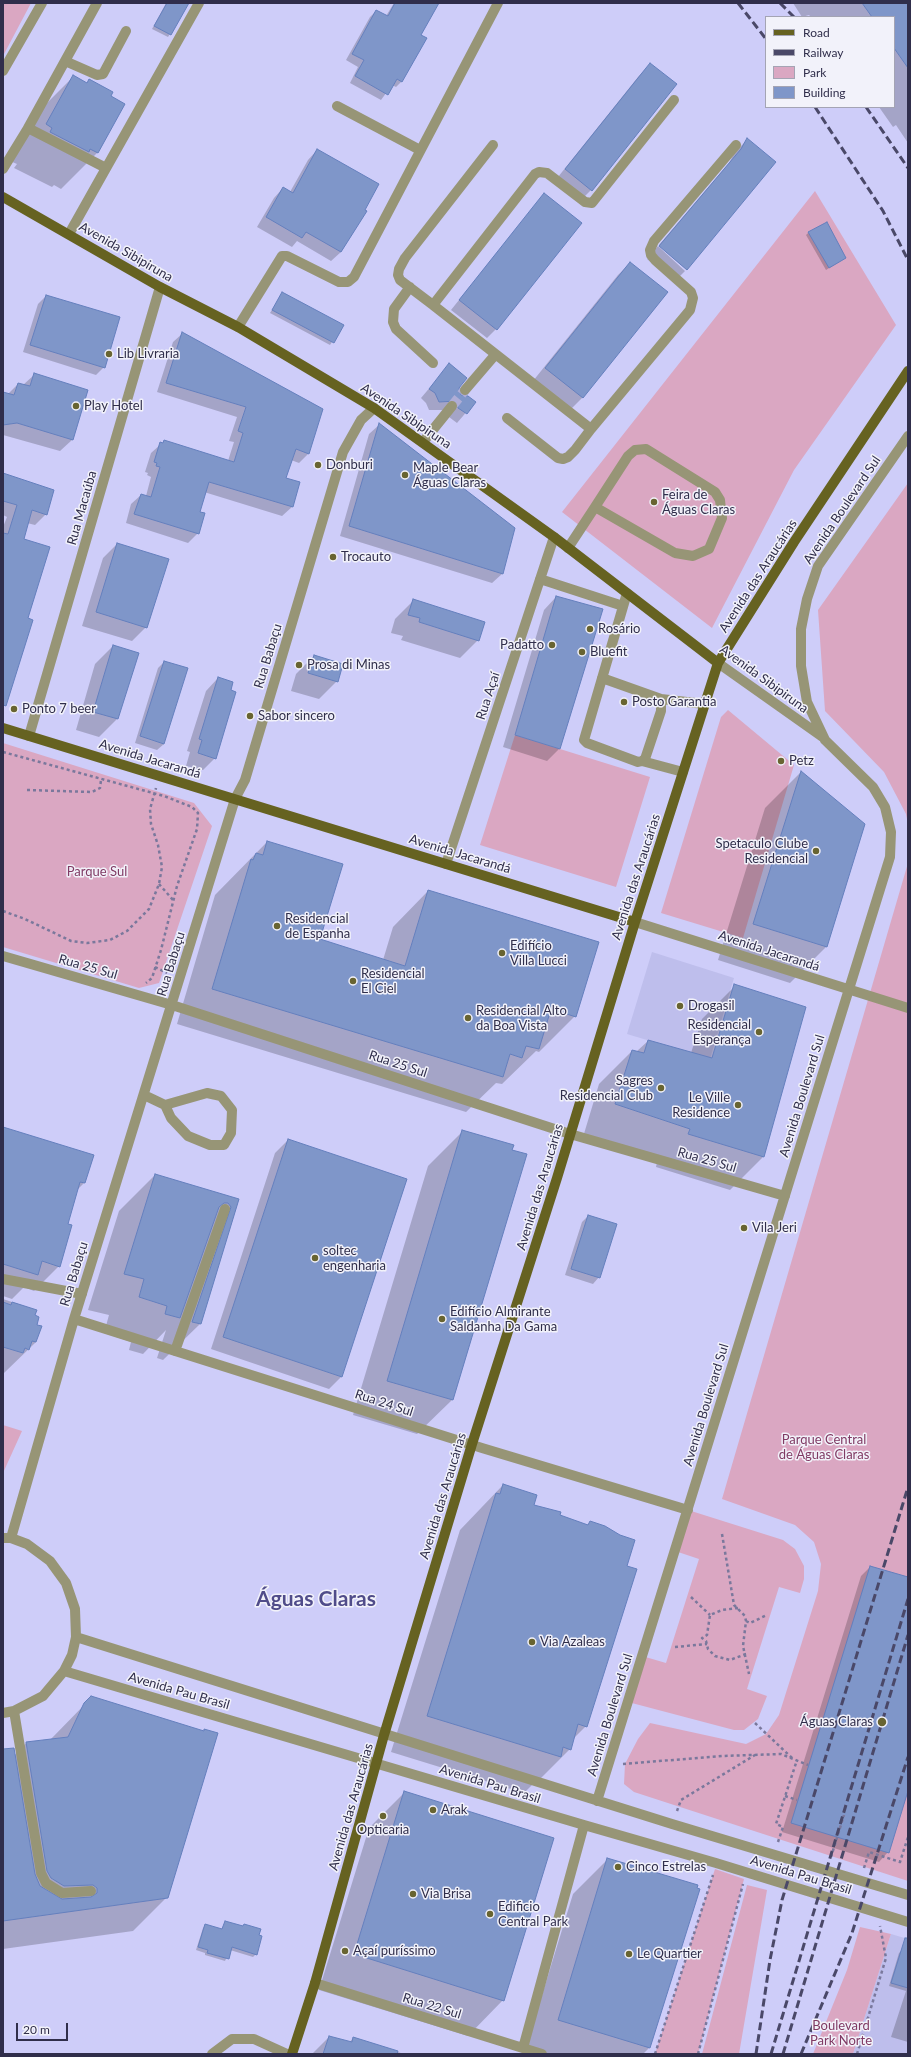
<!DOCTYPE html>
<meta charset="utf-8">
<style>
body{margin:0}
#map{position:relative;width:911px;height:2057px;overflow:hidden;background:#cecdf9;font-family:Lato,sans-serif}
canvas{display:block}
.frame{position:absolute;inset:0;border:4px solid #302e4b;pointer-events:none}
.legend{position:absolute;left:765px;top:16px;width:130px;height:92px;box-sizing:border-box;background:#f2f2fa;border:1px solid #a4a4b4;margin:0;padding:5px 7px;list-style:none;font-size:12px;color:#302e4b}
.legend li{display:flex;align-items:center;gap:8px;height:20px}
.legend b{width:20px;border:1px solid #a4a4b4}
.scale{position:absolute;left:16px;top:2023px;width:52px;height:18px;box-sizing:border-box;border:2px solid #302e4b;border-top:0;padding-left:5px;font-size:12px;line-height:14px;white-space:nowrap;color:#302e4b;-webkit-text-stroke:3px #f2f2fa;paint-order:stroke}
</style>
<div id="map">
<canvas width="911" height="2057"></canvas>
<div class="frame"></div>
<ul class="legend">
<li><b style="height:5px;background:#666221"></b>Road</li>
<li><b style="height:5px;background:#4a4868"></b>Railway</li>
<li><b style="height:11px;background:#daa7c2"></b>Park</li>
<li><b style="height:11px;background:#7f96c9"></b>Building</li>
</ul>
<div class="scale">20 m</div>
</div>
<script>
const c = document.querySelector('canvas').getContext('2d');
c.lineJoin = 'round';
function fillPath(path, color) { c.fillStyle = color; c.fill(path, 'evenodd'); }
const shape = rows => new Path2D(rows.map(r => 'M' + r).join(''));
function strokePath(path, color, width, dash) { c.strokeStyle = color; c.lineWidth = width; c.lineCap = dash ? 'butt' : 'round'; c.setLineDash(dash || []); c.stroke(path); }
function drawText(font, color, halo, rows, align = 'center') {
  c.font = font + ' Lato,sans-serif'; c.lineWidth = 3; c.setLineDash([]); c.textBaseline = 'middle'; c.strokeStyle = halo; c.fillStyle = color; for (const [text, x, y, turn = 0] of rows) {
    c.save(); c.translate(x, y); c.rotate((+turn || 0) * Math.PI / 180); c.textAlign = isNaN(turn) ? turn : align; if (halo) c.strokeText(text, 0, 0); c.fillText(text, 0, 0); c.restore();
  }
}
fillPath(shape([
 [652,952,734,978,710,1059,627,1034],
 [891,1934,908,1939,908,2054,853,2054]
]), '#bebeec');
fillPath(shape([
 [3,3,31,3,3,56],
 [815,191,896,325,794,470,712,628,562,512],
 [908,483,908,824,906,814,884,772,825,711,818,610],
 [728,710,794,765,743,938,661,913,721,717],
 [515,735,650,777,616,887,480,845],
 [3,743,194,803,212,826,159,983,139,988,3,947],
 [908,863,908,1881,634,1792,624,1784,625,1764,638,1739,650,1723,746,1744,766,1734,779,1715,818,1591,821,1564,814,1542,795,1525,722,1499],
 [3,1425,22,1431,3,1473],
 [688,1510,783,1540,795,1549,804,1566,804,1579,800,1593,779,1587,747,1689,767,1696,758,1719,744,1730,734,1730,628,1702,642,1656,666,1663,699,1559,675,1551],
 [715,1869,744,1879,698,2054,655,2054],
 [747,1885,767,1890,739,2054,702,2054],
 [860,1927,891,1934,853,2054,813,2054,847,1970]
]), '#daa7c2');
fillPath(shape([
 [166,3,188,3,168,37,152,29],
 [394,3,438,3,420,35,402,81,396,87,392,85,381,100,350,83,358,67,346,60,370,17,376,11,386,16],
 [793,3,908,3,908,143,896,125,893,127,879,107,894,107,894,17,811,17,809,15,802,17],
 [650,64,591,190,579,202,554,182,638,77],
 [73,77,86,84,89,80,109,97,123,105,97,153,61,189,54,185,52,187,14,168,17,164,10,161,37,113],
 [747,140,686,269,659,245,729,163,735,152],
 [317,150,366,211,341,252,331,261,297,241,292,247,257,227,274,198,283,188,290,192,308,160],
 [544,194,496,329,487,338,451,310],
 [809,232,845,258,826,270,806,235],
 [658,246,685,271,674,282,647,259],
 [630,263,666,292,582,398,570,410,533,381,618,275],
 [282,293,343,325,330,345,270,313],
 [46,296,104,367,96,375,23,352,38,304],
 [183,333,309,453,299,463,291,460,285,479,298,483,292,507,282,516,204,492,198,512,198,533,188,543,126,523,131,504,141,495,146,496,151,477,147,475,148,473,145,472,151,453,161,444,164,442,228,461,234,442,229,441,237,417,157,392,173,342],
 [449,365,460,396,475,402,457,423,449,417,446,410,429,410,426,403,421,398],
 [34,375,72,440,60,451,3,435,3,393,8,394,18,384,23,385],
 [379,425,514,528,502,574,492,583,340,536,369,434],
 [3,474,46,514,35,525,27,523,22,540,27,619,3,704,3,527,7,517,3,515],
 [117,544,146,627,132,641,82,626,103,558],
 [556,597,559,749,547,761,503,747,544,610],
 [413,601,478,640,460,658,401,640,403,636,391,633,395,619],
 [113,646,137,653,117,719,99,737,76,730,95,664],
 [314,656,337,681,319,699,291,691,296,674],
 [164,662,164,744,157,750,135,743,158,668],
 [218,678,215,758,203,770,186,766,190,752,187,751,206,691],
 [801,772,826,947,790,983,718,960,765,808],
 [267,842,319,940,383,960,393,927,428,891,575,1016,539,1052,536,1051,502,1084,496,1083,466,1112,177,1024,215,895],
 [735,986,805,1008,763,1157,730,1190,656,1167,657,1162,583,1137,599,1084,632,1051,636,1052,648,1041,691,1053,702,1019],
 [3,1128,84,1183,77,1190,66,1224,59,1266,34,1291,24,1287,12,1299,3,1296],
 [463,1131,525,1155,452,1400,417,1434,353,1415,428,1166],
 [288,1140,342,1376,329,1389,211,1349,275,1153],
 [155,1175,238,1200,200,1324,163,1360,157,1358,166,1330,143,1354,129,1350,131,1342,104,1333,109,1315,88,1310,119,1211],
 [588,1216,599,1277,593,1284,565,1275,582,1222],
 [3,1299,36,1310,34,1316,36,1342,3,1374],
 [503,1485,533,1506,587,1525,590,1522,625,1566,586,1726,572,1740,570,1749,534,1785,532,1785,524,1793,391,1752,460,1530],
 [870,1567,908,1579,908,1788,888,1852,879,1862,782,1832,861,1576],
 [92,1697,203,1732,205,1730,167,1897,133,1931,3,1949,3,1750,14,1756,26,1743,50,1740],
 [404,1793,503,2000,468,2036,319,1990,369,1828],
 [607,1860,699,1890,649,2048,643,2054,524,2054,573,1894],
 [225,1922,242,1927,256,1954,253,1957,230,1950,225,1961,205,1955,205,1953,196,1950,203,1928,205,1925,221,1930],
 [902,1950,908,1952,908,2042,891,2037,906,1991,889,1986,899,1953],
 [329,2037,349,2043,353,2038,404,2054,312,2054]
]), '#0003');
const building = shape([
 [167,3,189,3,171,35,154,26,167,3],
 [395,3,439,3,421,35,427,38,402,82,397,79,388,95,355,76,364,60,352,54,376,10,388,16,395,3],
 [862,3,908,3,908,68,894,48,894,17,872,17,862,3],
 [650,63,677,84,592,191,565,169,650,63],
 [73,75,87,83,89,79,113,92,111,96,125,104,98,153,90,149,89,152,50,132,52,128,46,124,73,75],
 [747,138,776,162,687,270,659,246,741,149,747,138],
 [317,149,379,184,365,210,367,211,341,252,306,232,302,238,266,217,283,187,293,193,317,149],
 [544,193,582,223,497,330,459,300,544,193],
 [827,222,846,258,829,268,808,232,827,222],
 [630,262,668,292,583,398,545,368,630,262],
 [282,292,344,325,334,343,272,310,282,292],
 [46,295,120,317,105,368,30,345,46,295],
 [182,332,323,409,309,454,296,449,286,478,300,482,293,507,209,482,200,512,205,513,199,534,134,514,141,494,151,497,160,467,156,466,157,463,154,462,160,442,163,443,164,440,234,462,243,433,238,431,246,407,166,383,182,332],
 [449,363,467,378,459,388,461,395,468,396,476,402,467,414,458,408,456,401,439,402,435,393,429,389,449,363],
 [34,373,88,390,73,440,17,423,3,425,3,392,14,395,18,383,30,386,34,373],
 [379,423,515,528,503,574,349,526,379,423],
 [3,473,54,490,47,515,32,510,24,539,50,547,28,618,33,620,6,706,3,705,3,533,8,534,17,505,3,501,3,473],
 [117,543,169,559,147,628,96,612,117,543],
 [556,596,603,609,560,749,515,735,556,596],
 [413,599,485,622,479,641,419,622,420,618,408,615,413,599],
 [113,645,139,653,118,719,93,712,113,645],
 [314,655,343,664,338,682,308,673,314,655],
 [164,661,188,668,164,744,140,736,164,661],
 [218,677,233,682,231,690,236,692,216,759,198,753,202,740,199,739,218,677],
 [801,771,865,824,827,947,753,924,801,771],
 [267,841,343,864,320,939,405,966,428,890,599,942,576,1017,551,1009,539,1049,526,1046,522,1058,510,1054,503,1077,212,989,251,859,253,860,256,853,263,855,267,841],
 [734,984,806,1007,764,1157,688,1134,690,1129,615,1104,632,1050,644,1053,648,1040,712,1058,734,984],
 [3,1127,94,1155,85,1183,80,1182,68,1224,72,1225,60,1267,42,1261,38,1275,3,1264,3,1127],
 [462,1130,514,1145,512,1150,527,1154,453,1400,387,1381,462,1130],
 [288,1139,407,1179,342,1377,223,1337,288,1139],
 [155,1174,239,1199,201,1324,192,1322,231,1207,228,1203,224,1203,219,1207,180,1318,165,1314,167,1306,139,1297,144,1279,124,1274,155,1174],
 [588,1215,617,1224,600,1278,571,1269,588,1215],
 [3,1302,11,1305,12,1302,37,1310,35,1315,39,1317,37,1325,42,1326,36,1342,32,1341,29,1350,25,1348,23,1353,3,1347,3,1302],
 [503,1484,537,1495,534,1505,561,1512,560,1515,588,1525,590,1521,605,1526,620,1535,635,1540,627,1566,637,1569,587,1727,578,1724,571,1750,563,1747,561,1757,427,1716,496,1493,500,1494,503,1484],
 [870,1566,908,1577,908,1791,889,1853,791,1823,870,1566],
 [91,1696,204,1731,204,1729,218,1733,168,1898,3,1921,3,1749,14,1748,35,1874,40,1886,62,1899,91,1897,97,1893,97,1888,93,1885,64,1886,51,1878,47,1871,26,1742,68,1737,84,1703,91,1696],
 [404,1791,554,1838,504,2001,354,1954,404,1791],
 [607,1858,698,1885,697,1888,700,1889,650,2048,558,2020,607,1858],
 [225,1921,243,1926,244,1924,261,1929,259,1935,262,1936,257,1955,232,1947,229,1959,207,1953,208,1950,198,1947,205,1924,222,1929,225,1921],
 [905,1938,908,1938,908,1988,891,1983,905,1938],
 [329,2036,352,2042,353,2037,398,2051,397,2054,323,2054,329,2036]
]);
fillPath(building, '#7f96c9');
strokePath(building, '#647fbd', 1);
strokePath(shape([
 [452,406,465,390]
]), '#aeadd6', 10, [10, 5]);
strokePath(shape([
 [3,752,164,796,192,807,198,813,197,829,177,886,161,950,152,978,146,983],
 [27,790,92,792,100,788,101,780],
 [159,884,173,900],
 [3,911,25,919,71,941,87,943,110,940,127,931,149,909,159,884,162,867,158,845,151,824,150,809,156,788],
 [155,967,167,973],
 [722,1534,734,1605,745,1616,746,1621,743,1646,749,1674],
 [691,1597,710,1615],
 [738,1608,722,1610,710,1615,707,1635,702,1638,706,1641,708,1649,715,1656,730,1660,746,1654],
 [746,1621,750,1623,767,1615],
 [675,1647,707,1644],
 [755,1723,792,1758],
 [623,1764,722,1756,781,1754,808,1765],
 [785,1796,797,1800],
 [677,1811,681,1800,755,1755],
 [778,1842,783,1827,776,1824,797,1760],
 [831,1857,844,1815],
 [864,1868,869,1852,900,1862,908,1837],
 [655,2054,713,1875],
 [698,2054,743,1884],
 [857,2054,886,1958,880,1926]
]), '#7a789c', 2.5, [3, 3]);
strokePath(shape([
 [65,61,97,75,103,74,126,31],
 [3,71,42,3],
 [674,100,592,203,585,202,547,173,539,172,535,174,433,305,591,429,690,310,693,298,691,292,655,260,651,255,650,250,654,241,736,145],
 [337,106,420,150],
 [28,128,97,3],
 [3,169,28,128,106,168],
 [69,234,199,3],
 [410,287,394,309,393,322,396,329,433,363],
 [433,305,400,280,398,275,399,269,405,258,493,145],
 [238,327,282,256,287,256,339,282,348,282,354,277,498,3],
 [465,390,495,355],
 [507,418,558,458,563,459,568,457,575,450,591,429],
 [423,442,452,406],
 [646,449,715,492,720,500,722,518,709,549,693,556,675,553,595,507,628,456,635,450,646,449],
 [568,548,595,507],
 [540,579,623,606],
 [627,593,584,740,587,743,638,762,642,761,645,759,661,711,661,699],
 [718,663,824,738],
 [602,678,661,699,704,704],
 [29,736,160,287],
 [642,761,683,772],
 [446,864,554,537],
 [635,922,908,1008],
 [3,956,172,1005,570,1134,785,1196],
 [144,1095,165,1105,207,1093,221,1096,232,1110,231,1133,224,1145,210,1145,188,1136,171,1118,165,1105],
 [3,1279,82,1294],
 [74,1319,482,1448,688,1510],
 [175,1351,225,1209],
 [3,1538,11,1538,27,1544,50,1561,66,1583,75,1609,76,1637,72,1655,64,1671,43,1696,14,1711,3,1713],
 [11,1538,74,1319,235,799,245,780,343,452,361,420,374,408],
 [76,1637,672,1824,908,1895],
 [64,1671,584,1825,716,1863,908,1922],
 [14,1711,41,1873,46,1883,62,1893,91,1891],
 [597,1801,890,857,891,832,885,807,873,787,825,740,807,702,801,666,801,629,807,599,818,566,908,436],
 [315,1983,542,2054],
 [523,2048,584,1825],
 [212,2054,232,2039,254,2039,287,2054]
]), '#979576', 10);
strokePath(shape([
 [3,197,160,287,238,327,374,408,554,537,718,663],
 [3,728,635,922],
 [292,2054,315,1983,384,1735,472,1444,557,1178,635,922,718,663,794,542,908,371]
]), '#666221', 10);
strokePath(shape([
 [738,3,766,39],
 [780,3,794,17],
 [815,107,883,211,908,260],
 [866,107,908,168],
 [756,2054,770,1960,782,1900,908,1487],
 [771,2054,908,1599],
 [783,2054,908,1635],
 [801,2054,852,1933,908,1757]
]), '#4a4868', 3, [8, 4]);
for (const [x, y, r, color] of [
 [109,354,4,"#686431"],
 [76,406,4,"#686431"],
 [318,465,4,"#686431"],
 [405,475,4,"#686431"],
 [654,502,4,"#686431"],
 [333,557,4,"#686431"],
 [590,629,4,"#686431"],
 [552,645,4,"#686431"],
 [582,652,4,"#686431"],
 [299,665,4,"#686431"],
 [624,702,4,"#686431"],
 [14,709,4,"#686431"],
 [250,716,4,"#686431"],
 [781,761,4,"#686431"],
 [816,851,4,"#686431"],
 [277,926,4,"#686431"],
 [502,953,4,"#686431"],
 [353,981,4,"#686431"],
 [680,1006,4,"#686431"],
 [468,1018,4,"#686431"],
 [759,1032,4,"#686431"],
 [661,1088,4,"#686431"],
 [738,1105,4,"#686431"],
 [744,1228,4,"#686431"],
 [315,1258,4,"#686431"],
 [442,1319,4,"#686431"],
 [532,1642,4,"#686431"],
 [882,1722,5,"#686431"],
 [433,1810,4,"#686431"],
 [383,1816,4,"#686431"],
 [618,1867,4,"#686431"],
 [413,1894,4,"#686431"],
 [490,1914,4,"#686431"],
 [345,1951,4,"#686431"],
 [629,1954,4,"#686431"]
]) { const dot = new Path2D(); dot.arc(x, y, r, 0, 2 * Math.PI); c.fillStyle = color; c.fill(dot); strokePath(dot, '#f2f2fa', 1.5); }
drawText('13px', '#302e4b', '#f2f2fa', [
 ["Avenida Sibipiruna",126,252,30],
 ["Avenida Sibipiruna",406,416,34],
 ["Rua Macaúba",82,508,-74],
 ["Avenida Boulevard Sul",842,510,-56],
 ["Avenida das Araucárias",758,576,-57],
 ["Rua Babaçu",268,656,-73],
 ["Avenida Sibipiruna",764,679,36],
 ["Rua Açaí",488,696,-72],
 ["Avenida Jacarandá",150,759,17],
 ["Avenida Jacarandá",460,854,17],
 ["Avenida das Araucárias",636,877,-72],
 ["Avenida Jacarandá",769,951,18],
 ["Rua Babaçu",171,964,-73],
 ["Rua 25 Sul",88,967,16],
 ["Rua 25 Sul",398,1064,18],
 ["Avenida Boulevard Sul",802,1096,-73],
 ["Rua 25 Sul",707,1160,16],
 ["Avenida das Araucárias",540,1187,-73],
 ["Rua Babaçu",74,1274,-73],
 ["Rua 24 Sul",384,1403,18],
 ["Avenida Boulevard Sul",706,1405,-73],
 ["Avenida das Araucárias",443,1496,-73],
 ["Avenida Pau Brasil",179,1691,16],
 ["Avenida Boulevard Sul",610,1715,-73],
 ["Avenida Pau Brasil",490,1784,17],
 ["Avenida das Araucárias",351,1807,-74],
 ["Avenida Pau Brasil",801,1875,17],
 ["Rua 22 Sul",432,2006,17]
]);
drawText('13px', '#302e4b', '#f2f2fa', [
 ["Lib Livraria",117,354],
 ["Play Hotel",84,406],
 ["Donburi",326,465],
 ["Maple Bear",413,468],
 ["Águas Claras",413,483],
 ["Feira de",662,495],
 ["Águas Claras",662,510],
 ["Trocauto",341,557],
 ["Rosário",598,629],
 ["Padatto",544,645,"right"],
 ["Bluefit",590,652],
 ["Prosa di Minas",307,665],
 ["Posto Garantia",632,702],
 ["Ponto 7 beer",22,709],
 ["Sabor sincero",258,716],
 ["Petz",789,761],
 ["Spetaculo Clube",808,844,"right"],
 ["Residencial",808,859,"right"],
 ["Residencial",285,919],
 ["de Espanha",285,934],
 ["Edifício",510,946],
 ["Villa Lucci",510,961],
 ["Residencial",361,974],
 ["El Ciel",361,989],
 ["Drogasil",688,1006],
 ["Residencial Alto",476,1011],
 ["da Boa Vista",476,1026],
 ["Residencial",751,1025,"right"],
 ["Esperança",751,1040,"right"],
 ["Sagres",653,1081,"right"],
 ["Residencial Club",653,1096,"right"],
 ["Le Ville",730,1098,"right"],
 ["Residence",730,1113,"right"],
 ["Vila Jeri",752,1228],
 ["soltec",323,1251],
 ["engenharia",323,1266],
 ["Edifício Almirante",450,1312],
 ["Saldanha Da Gama",450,1327],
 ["Via Azaleas",540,1642],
 ["Águas Claras",873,1722,"right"],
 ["Arak",441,1810],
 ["Opticaria",383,1830,"center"],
 ["Cinco Estrelas",626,1867],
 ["Via Brisa",421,1894],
 ["Edificio",498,1907],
 ["Central Park",498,1922],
 ["Açaí puríssimo",353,1951],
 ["Le Quartier",637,1954]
], 'left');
drawText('13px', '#803a64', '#f2f2fa', [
 ["Parque Sul",97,872],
 ["Parque Central",824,1440],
 ["de Águas Claras",824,1455],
 ["Boulevard",841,2026],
 ["Park Norte",841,2041]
]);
drawText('bold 21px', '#504c8a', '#f2f2fa', [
 ["Águas Claras",316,1599]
]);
</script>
